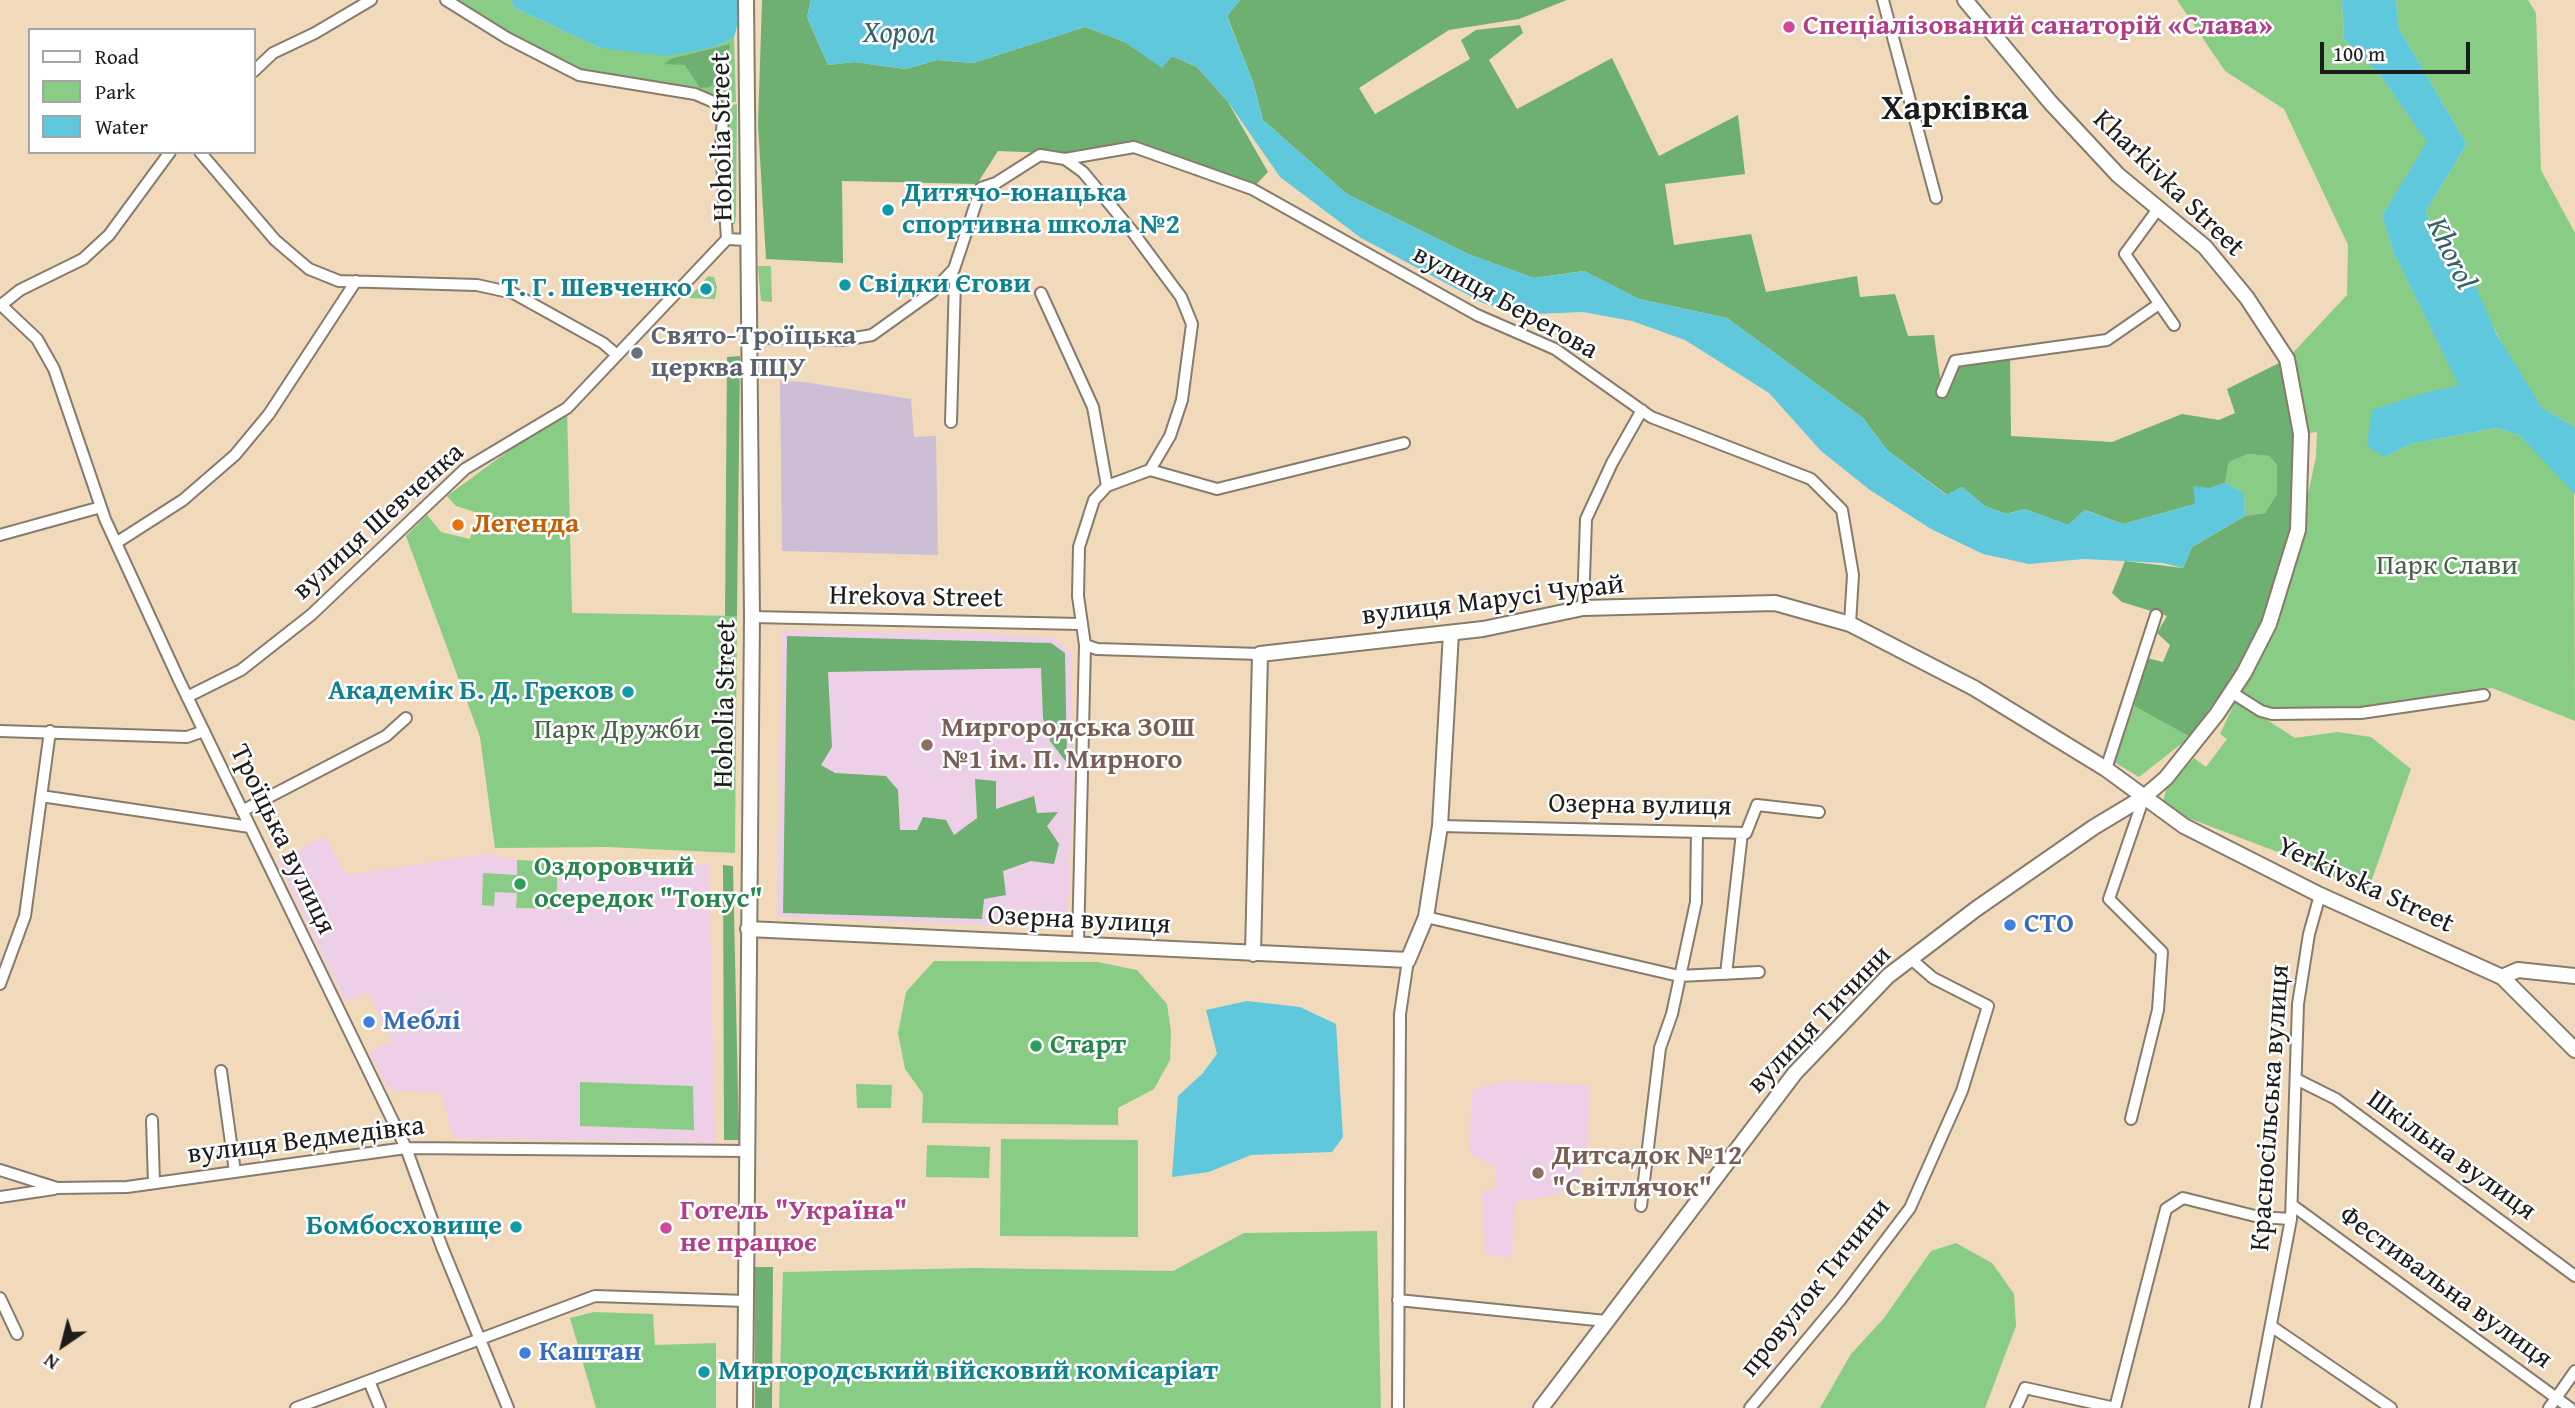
<!DOCTYPE html>
<meta charset="utf-8">
<style>
body{margin:0}
#map{position:relative;width:2575px;height:1408px;overflow:hidden;background:#f1dabb;font-family:"Gentium Book Plus",serif}
canvas{display:block}
.legend{position:absolute;left:28px;top:28px;width:228px;height:126px;box-sizing:border-box;background:#fff;border:2px solid #a4a4a4;margin:0;padding:9px 12px;list-style:none;font-size:21px;color:#1c1c1c}
.legend li{display:flex;align-items:center;gap:14px;height:35px}
.legend b{width:35px;border:2px solid #a4a4a4}
.north{position:absolute;left:28px;top:1310px;width:70px;height:70px;-webkit-text-stroke:5px #fff;paint-order:stroke;rotate:215deg;font-size:19px;font-weight:700;line-height:28px;text-align:center;color:#1c1c1c}
.north::after{content:'';display:block;margin:auto;width:24px;height:32px;background:#1c1c1c;clip-path:polygon(50% 0,100% 100%,50% 72%,0 100%)}
.scale{position:absolute;left:2320px;top:42px;width:150px;height:32px;box-sizing:border-box;border:4px solid #1c1c1c;border-top:0;padding-left:9px;font-size:21px;line-height:24px;white-space:nowrap;color:#1c1c1c;-webkit-text-stroke:5px #fff;paint-order:stroke}
</style>
<div id="map">
<canvas width="2575" height="1408"></canvas>
<ul class="legend">
<li><b style="height:9px;background:#fff"></b>Road</li>
<li><b style="height:19px;background:#89cc85"></b>Park</li>
<li><b style="height:19px;background:#60c8dd"></b>Water</li>
</ul>
<div class="north">N</div>
<div class="scale">100 m</div>
</div>
<script>
const c = document.querySelector('canvas').getContext('2d');
c.lineJoin = 'round';
function fillPath(path, color) { c.fillStyle = color; c.fill(path, 'evenodd'); }
const shape = rows => new Path2D(rows.map(r => 'M' + r).join(''));
function strokePath(path, color, width, dash) { c.strokeStyle = color; c.lineWidth = width; c.lineCap = dash ? 'butt' : 'round'; c.setLineDash(dash || []); c.stroke(path); }
function drawText(font, color, halo, rows, align = 'center') {
  c.font = font + ' "Gentium Book Plus",serif'; c.lineWidth = 5; c.setLineDash([]); c.textBaseline = 'middle'; c.strokeStyle = halo; c.fillStyle = color; for (const [text, x, y, turn = 0] of rows) {
    c.save(); c.translate(x, y); c.rotate((+turn || 0) * Math.PI / 180); c.textAlign = isNaN(turn) ? turn : align; if (halo) c.strokeText(text, 0, 0); c.fillText(text, 0, 0); c.restore();
  }
}
fillPath(shape([
 [782,631,969,632,1054,638,1071,651,1073,788,1067,928,777,917],
 [325,836,346,875,487,854,517,860,558,862,560,875,581,875,582,864,709,864,715,1143,454,1138,441,1093,388,1090,369,1052,392,1041,368,992,346,1002,277,861],
 [1505,1081,1589,1085,1588,1150,1579,1178,1557,1195,1515,1202,1512,1258,1485,1254,1482,1191,1494,1190,1496,1168,1469,1153,1472,1090]
]), '#edd0e8');
fillPath(shape([
 [780,381,804,382,911,399,914,437,936,436,938,555,782,551]
]), '#ccbed4');
fillPath(shape([
 [447,0,511,0,515,8,600,48,714,47,734,38,736,102,716,103,579,75],
 [2177,0,2342,0,2344,39,2380,75,2428,142,2382,216,2394,253,2460,387,2431,391,2384,457,2411,444,2497,428,2519,435,2574,490,2575,721,2492,688,2371,707,2274,708,2255,703,2240,689,2294,558,2316,457,2317,432,2301,434,2287,359,2347,295,2348,245,2284,109,2225,71],
 [2396,0,2528,0,2536,13,2541,170,2575,233,2575,427,2542,408,2517,371,2469,281,2440,253,2426,211,2467,144,2399,29],
 [737,104,736,216,735,224,730,224,724,107],
 [758,266,771,266,772,302,761,301],
 [708,276,714,277,717,287,715,299,689,298],
 [567,408,572,613,737,616,735,853,607,847,495,848,480,737,406,536,427,515,441,532,470,539,478,513,456,506,447,496],
 [2248,454,2269,456,2277,465,2277,494,2265,513,2245,516,2244,493,2225,483,2229,462],
 [2236,700,2295,738,2337,732,2371,737,2411,769,2367,893,2275,851,2183,816,2163,802,2166,790,2194,758,2206,767,2227,739,2220,734],
 [2134,706,2190,737,2139,777,2114,762],
 [517,860,558,862,556,909,516,908,517,893,495,892,494,906,482,905,483,873,517,875],
 [934,961,1098,962,1137,970,1167,1004,1171,1032,1170,1060,1154,1089,1118,1108,1118,1125,922,1123,923,1094,905,1069,898,1033,906,992],
 [580,1082,693,1086,694,1130,580,1126],
 [856,1084,892,1085,891,1108,857,1108],
 [1001,1139,1138,1140,1138,1237,1000,1236],
 [927,1145,990,1147,989,1178,926,1177],
 [1377,1231,1381,1408,779,1408,783,1272,975,1268,1173,1271,1244,1233],
 [1956,1243,1992,1263,2014,1294,2016,1326,1985,1408,1820,1408,1851,1354,1884,1318,1931,1251],
 [594,1312,653,1314,655,1345,716,1343,716,1408,596,1408,570,1318]
]), '#89cc85');
fillPath(shape([
 [762,0,811,0,807,17,828,65,854,62,906,69,937,60,973,63,1085,27,1125,42,1162,67,1172,56,1197,67,1228,102,1268,172,1252,189,1134,147,1071,154,998,151,977,184,842,181,843,263,766,259,758,125],
 [1240,0,1567,0,1519,19,1449,30,1359,88,1375,114,1470,59,1461,40,1476,30,1520,25,1523,33,1489,60,1517,109,1612,58,1659,156,1738,115,1745,174,1665,184,1674,245,1751,234,1766,292,1857,276,1860,297,1895,294,1908,336,1934,335,1942,391,1955,361,2010,353,2011,436,2112,442,2182,414,2219,420,2235,413,2227,389,2287,359,2301,434,2298,530,2269,624,2190,737,2134,706,2147,658,2163,662,2170,645,2157,633,2167,616,2122,602,2112,593,2125,561,2183,568,2192,547,2245,516,2265,513,2277,494,2277,465,2269,456,2248,454,2229,462,2225,483,2210,488,2195,504,2123,524,2085,510,2068,525,2025,509,2006,514,1985,506,1962,487,1947,495,1887,450,1863,418,1727,318,1639,299,1584,271,1534,278,1468,254,1347,194,1263,120,1253,82,1227,16],
 [730,44,725,70,710,87,700,88,685,65,664,64,670,59],
 [740,356,737,616,725,616,727,357],
 [787,636,1051,643,1065,653,1067,763,1050,741,1043,718,1041,668,828,672,832,747,821,765,835,773,886,776,898,790,900,830,917,830,923,817,946,820,954,835,977,818,975,779,996,781,996,809,1034,796,1037,813,1058,812,1047,826,1059,844,1054,864,1031,861,1003,871,1006,895,984,899,982,919,783,913],
 [723,865,733,866,739,1140,724,1140],
 [755,1267,773,1267,772,1408,755,1408]
]), '#6eb072');
fillPath(shape([
 [511,0,751,0,740,14,734,38,714,47,667,56,600,48,515,8],
 [811,0,1240,0,1227,17,1253,82,1263,120,1347,194,1468,254,1534,278,1584,271,1639,299,1727,318,1863,418,1887,450,1946,495,1962,487,1985,506,2006,514,2025,509,2068,525,2084,510,2123,524,2195,504,2193,486,2210,488,2225,483,2244,493,2245,516,2192,547,2183,568,2163,563,2084,559,2029,564,1983,554,1931,529,1870,490,1821,451,1769,393,1685,340,1632,321,1583,312,1536,314,1485,304,1361,238,1280,177,1228,102,1197,67,1172,56,1162,68,1125,42,1085,27,973,63,937,60,906,69,854,62,828,65,807,17],
 [2342,0,2396,0,2399,29,2467,144,2426,211,2440,253,2476,287,2496,333,2542,408,2575,427,2575,494,2519,435,2497,428,2411,444,2384,457,2367,446,2372,410,2431,391,2459,386,2394,253,2382,216,2427,142,2380,75,2344,39],
 [1247,1001,1300,1007,1336,1024,1343,1137,1332,1152,1251,1155,1209,1172,1172,1177,1178,1096,1203,1073,1217,1054,1206,1010]
]), '#60c8dd');
const minor = shape([
 [446,0,507,38,579,75,695,94,716,103,723,117,721,148,727,239],
 [1883,0,1936,198],
 [254,71,273,53,315,33,371,0],
 [200,152,275,240,309,269,339,281,477,285,513,293,603,343,617,355],
 [1065,159,1134,147,1252,189,1477,315,1555,349,1651,417,1811,479,1842,510,1853,575,1850,624],
 [2158,209,2125,254,2174,325],
 [951,272,955,280,951,422],
 [1041,293,1093,407,1107,486],
 [0,304,37,339,54,369,105,519,179,680,406,1148,442,1247,508,1408],
 [0,306,20,290,83,259,109,235,170,152],
 [751,337,843,340,872,335,932,292,954,269,981,188,996,183,1040,155,1065,159,1083,172,1132,231,1181,297,1192,324,1182,400,1170,436,1150,470,1107,486,1094,500,1079,547,1078,596,1085,645,1078,944],
 [1942,392,1955,361,2107,340,2159,304],
 [1150,470,1217,489,1404,443],
 [0,535,101,507],
 [116,543,183,500,235,455,269,414,356,281],
 [1583,608,1586,519,1612,463,1642,410],
 [752,617,1080,624],
 [1085,645,1097,649,1260,654],
 [2231,692,2261,711,2272,714,2361,713,2484,695],
 [187,697,241,670,311,615,465,469,567,408,727,239,748,240],
 [0,731,187,737,204,731],
 [2106,769,2156,615],
 [41,796,250,827],
 [242,811,386,736,406,718],
 [1440,826,1746,833,1757,805,1819,812],
 [1426,917,1679,976,1759,972],
 [1726,974,1742,833],
 [0,984,25,916,50,731],
 [221,1071,235,1172],
 [2296,1079,2336,1099,2575,1276],
 [2131,1119,2158,1010,2162,952,2109,899,2144,797],
 [152,1120,154,1183],
 [0,1170,57,1188,127,1187,406,1148,747,1151],
 [0,1197,54,1189],
 [2292,1205,2570,1408],
 [1641,1206,1660,1048,1672,1014,1696,902,1697,832],
 [0,1298,17,1334],
 [1398,1300,1606,1321],
 [2271,1326,2391,1408],
 [369,1381,380,1408],
 [296,1408,595,1296,746,1301],
 [1398,1408,1400,1014,1408,960],
 [1750,1408,1841,1299,1910,1208,1962,1091,1988,1006,1933,978,1911,959],
 [2016,1408,2025,1388,2115,1408,2166,1209,2183,1198,2259,1217,2291,1219],
 [2255,1408,2291,1219,2298,1004,2309,934,2320,895],
 [2549,1408,2575,1371]
]);
const tertiary = shape([
 [748,929,1408,960,1426,917,1440,826,1451,633],
 [1253,954,1260,654,1483,629,1583,608,1775,603,1850,624,1974,688,2106,769,2184,826,2320,895,2502,977,2518,970,2575,976],
 [2502,977,2575,1050],
 [745,1408,752,617,746,0],
 [1541,1408,1795,1073,1888,976,1976,909,2094,827,2144,797,2166,778,2217,714,2244,673,2269,624,2298,530,2301,434,2287,359,2247,298,2205,247,2118,175,2050,102,1965,0]
]);
strokePath(minor, '#867b6c', 14);
strokePath(tertiary, '#867b6c', 18);
strokePath(minor, '#fff', 10);
strokePath(tertiary, '#fff', 14);
for (const [x, y, r, color] of [
 [1789,27,7,"#d1479c"],
 [888,210,7,"#0f9aa8"],
 [845,285,7,"#0f9aa8"],
 [706,289,7,"#0f9aa8"],
 [637,353,7,"#6b7280"],
 [458,525,7,"#e8710a"],
 [628,692,7,"#0f9aa8"],
 [927,745,7,"#8d6e63"],
 [520,884,7,"#2e9e5b"],
 [2010,925,7,"#3f7fe0"],
 [369,1022,7,"#3f7fe0"],
 [1036,1046,7,"#2e9e5b"],
 [1538,1173,7,"#8d6e63"],
 [516,1227,7,"#0f9aa8"],
 [666,1228,7,"#d1479c"],
 [525,1353,7,"#3f7fe0"],
 [704,1372,7,"#0f9aa8"]
]) { const dot = new Path2D(); dot.arc(x, y, r, 0, 2 * Math.PI); c.fillStyle = color; c.fill(dot); strokePath(dot, '#fff', 2.5); }
drawText('bold 28px', '#b23c85', '#fff', [
 ["Спеціалізований санаторій «Слава»",1803,27],
 ["Готель \"Україна\"",680,1212],
 ["не працює",680,1244]
], 'left');
drawText('28px', '#1c1c1c', '#fff', [
 ["Hoholia Street",723,137,-91],
 ["Kharkivka Street",2168,184,44],
 ["вулиця Берегова",1505,303,29],
 ["вулиця Шевченка",379,522,-42],
 ["Hrekova Street",916,598,1],
 ["вулиця Марусі Чурай",1493,601,-7],
 ["Hoholia Street",726,704,-89],
 ["Озерна вулиця",1640,806,1],
 ["Троїцька вулиця",282,840,64],
 ["Yerkivska Street",2365,886,25],
 ["Озерна вулиця",1079,921,3],
 ["вулиця Тичини",1820,1020,-46],
 ["Красносільська вулиця",2271,1108,-86],
 ["вулиця Ведмедівка",306,1141,-7],
 ["Шкільна вулиця",2451,1156,36],
 ["провулок Тичини",1816,1288,-51],
 ["Фестивальна вулиця",2445,1288,36]
]);
drawText('bold 28px', '#0d838f', '#fff', [
 ["Дитячо-юнацька",902,194],
 ["спортивна школа №2",902,226],
 ["Свідки Єгови",859,285],
 ["Т. Г. Шевченко",692,289,"right"],
 ["Академік Б. Д. Греков",614,692,"right"],
 ["Бомбосховище",502,1227,"right"],
 ["Миргородський війсковий комісаріат",718,1372]
], 'left');
drawText('bold 28px', '#5b616d', '#fff', [
 ["Свято-Троїцька",651,337],
 ["церква ПЦУ",651,369]
], 'left');
drawText('bold 28px', '#c56008', '#fff', [
 ["Легенда",472,525]
], 'left');
drawText('28px', '#486246', '#fff', [
 ["Парк Слави",2447,567],
 ["Парк Дружби",617,731]
]);
drawText('bold 28px', '#785e54', '#fff', [
 ["Миргородська ЗОШ",941,729],
 ["№1 ім. П. Мирного",941,761],
 ["Дитсадок №12",1552,1157],
 ["\"Світлячок\"",1552,1189]
], 'left');
drawText('bold 28px', '#27864d', '#fff', [
 ["Оздоровчий",534,868],
 ["осередок \"Тонус\"",534,900],
 ["Старт",1050,1046]
], 'left');
drawText('bold 28px', '#366cbe', '#fff', [
 ["СТО",2024,925],
 ["Меблі",383,1022],
 ["Каштан",539,1353]
], 'left');
drawText('italic 30px', '#376169', '#fff', [
 ["Хорол",899,34],
 ["Khorol",2450,254,64]
]);
drawText('bold 35px', '#1c1c1c', '#fff', [
 ["Харківка",1955,110]
]);
</script>
